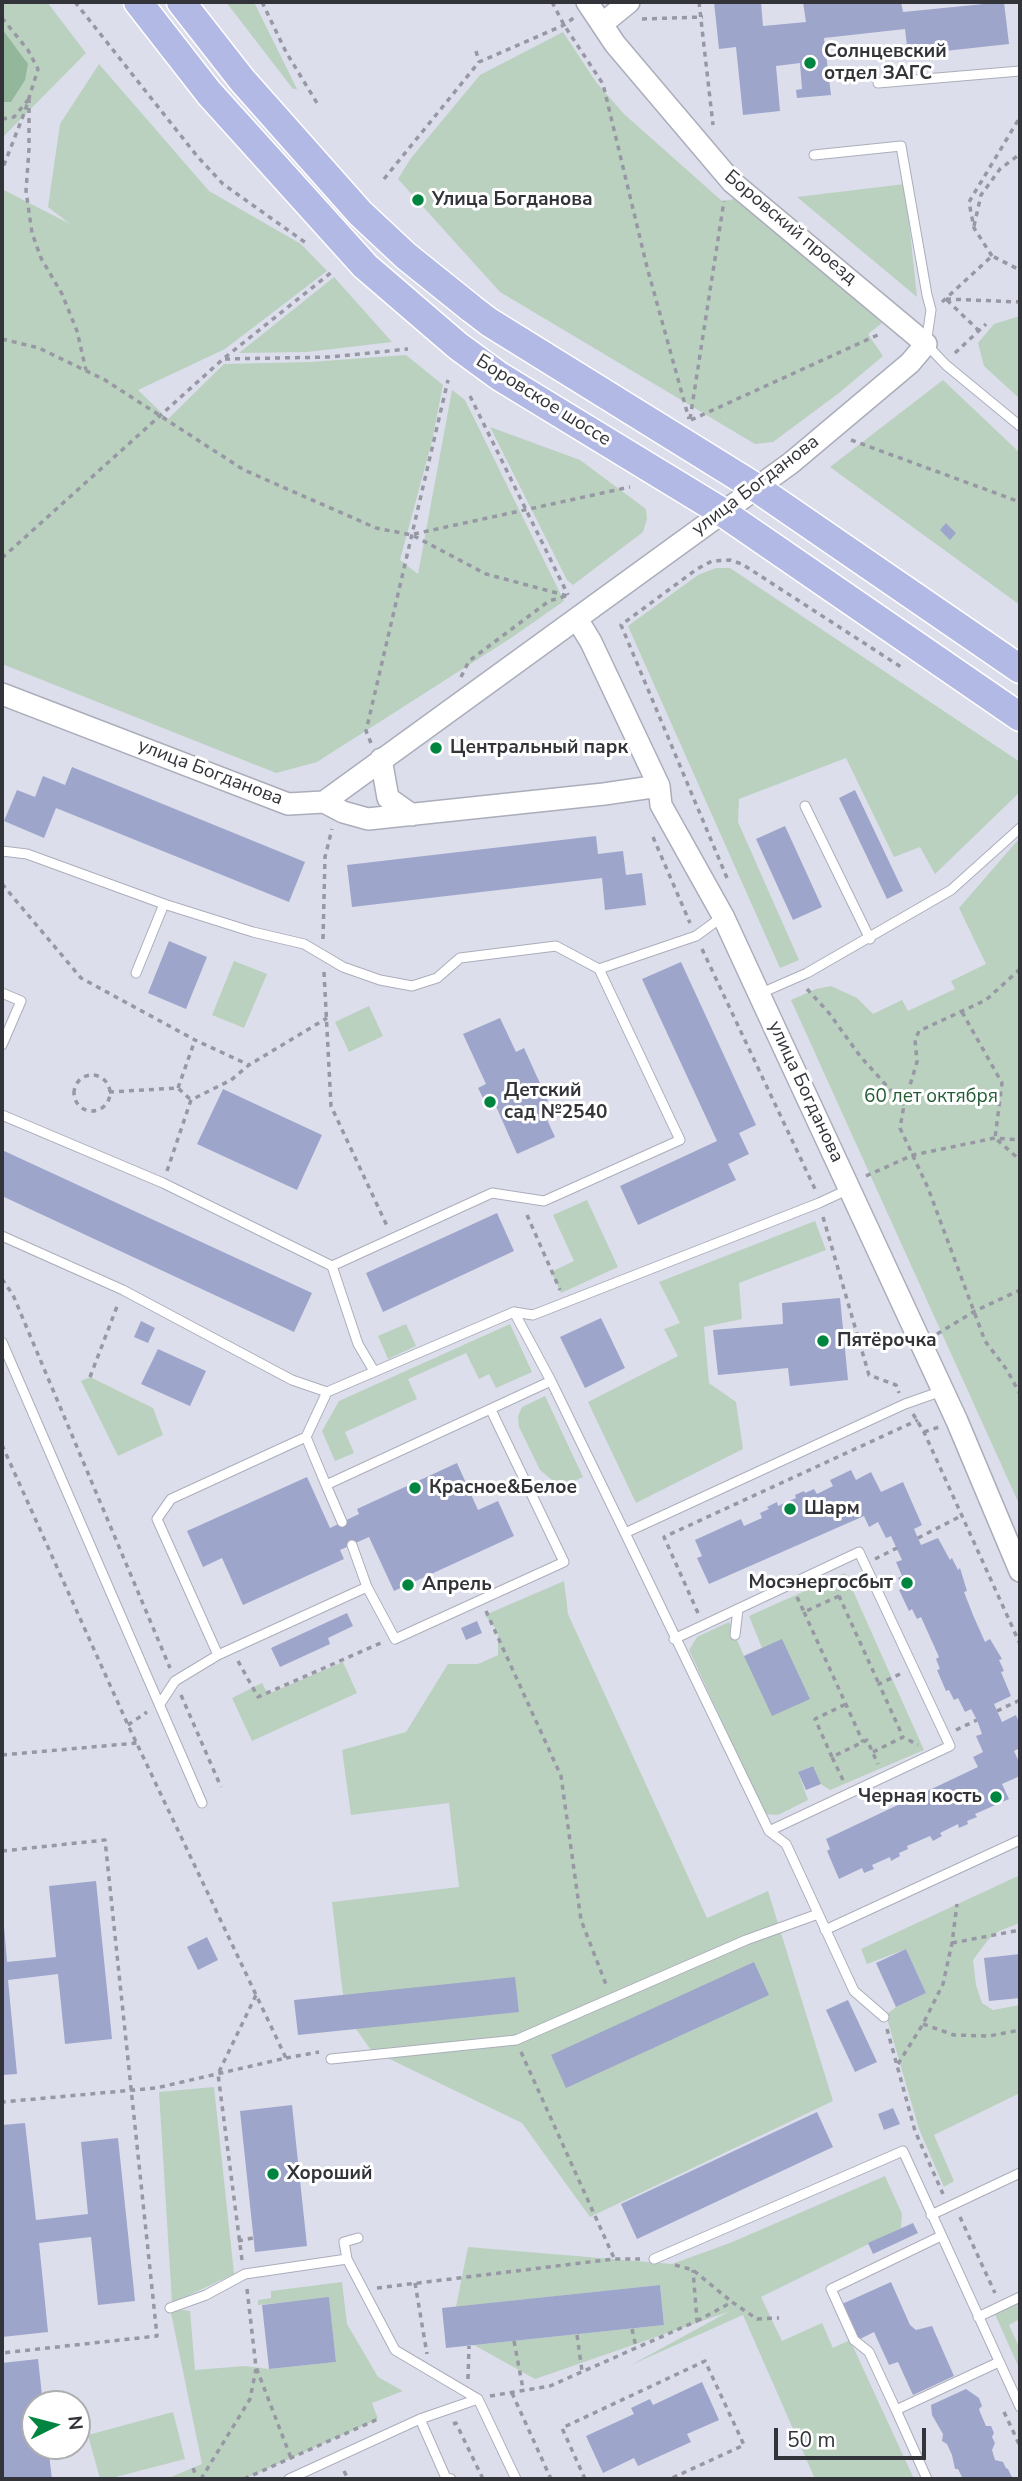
<!DOCTYPE html>
<meta charset="utf-8">
<style>
body{margin:0}
#map{position:relative;width:1022px;height:2481px;overflow:hidden;background:#dcdeec;font-family:"Nunito Sans",sans-serif}
canvas{display:block}
.frame{position:absolute;inset:0;border:4px solid #333439;pointer-events:none}
.north{position:absolute;left:21px;top:2390px;width:70px;height:70px;box-sizing:border-box;background:#fff;border:2px solid #adaeb0;border-radius:50%;rotate:84deg;font-size:19px;font-weight:700;line-height:28px;text-align:center;color:#333439}
.north::after{content:'';display:block;margin:auto;width:24px;height:32px;background:#008540;clip-path:polygon(50% 0,100% 100%,50% 72%,0 100%)}
.scale{position:absolute;left:774px;top:2428px;width:152px;height:32px;box-sizing:border-box;border:4px solid #333439;border-top:0;padding-left:9px;font-size:21px;line-height:24px;white-space:nowrap;color:#333439;-webkit-text-stroke:5px #fff;paint-order:stroke}
</style>
<div id="map">
<canvas width="1022" height="2481"></canvas>
<div class="frame"></div>
<div class="north">N</div>
<div class="scale">50 m</div>
</div>
<script>
const c = document.querySelector('canvas').getContext('2d');
c.lineJoin = 'round';
function fillPath(path, color) { c.fillStyle = color; c.fill(path, 'evenodd'); }
const shape = rows => new Path2D(rows.map(r => 'M' + r).join(''));
function strokePath(path, color, width, dash) { c.strokeStyle = color; c.lineWidth = width; c.lineCap = dash ? 'butt' : 'round'; c.setLineDash(dash || []); c.stroke(path); }
function drawText(font, color, halo, rows, align = 'center') {
  c.font = font + ' "Nunito Sans",sans-serif'; c.lineWidth = 6; c.setLineDash([]); c.textBaseline = 'middle'; c.strokeStyle = halo; c.fillStyle = color; for (const [text, x, y, turn = 0] of rows) {
    c.save(); c.translate(x, y); c.rotate((+turn || 0) * Math.PI / 180); c.textAlign = isNaN(turn) ? turn : align; if (halo) c.strokeText(text, 0, 0); c.fillText(text, 0, 0); c.restore();
  }
}
fillPath(shape([
 [2,2,47,2,86,53,2,138],
 [226,2,254,2,297,89,293,89],
 [563,32,596,82,624,114,722,201,740,198,882,323,868,334,883,356,839,393,773,442,755,444,500,292,398,179,411,158,480,75],
 [99,64,209,191,301,244,327,271,225,349,138,390,168,419,224,364,309,362,406,355,443,385,432,441,400,560,418,574,452,390,465,400,564,601,511,638,317,762,276,773,2,664,2,323,4,317,2,316,2,189,70,224,48,207,60,124],
 [905,184,917,297,797,197],
 [334,277,392,342,307,352,239,353],
 [1020,316,1020,399,984,366,978,343,994,324],
 [943,380,1020,453,1020,605,830,467],
 [490,427,580,460,646,509,647,519,643,532,573,585,567,580],
 [716,568,730,568,1020,762,1020,792,935,874,920,847,894,857,846,758,739,799,738,822,799,960,780,968,628,626,698,575],
 [1018,840,1020,841,1020,1506,791,1000,816,989,831,986,857,998,873,1014,902,1000,908,1011,955,989,951,981,986,964,959,908],
 [234,961,267,974,244,1028,212,1015],
 [369,1006,383,1036,349,1052,335,1022],
 [587,1200,618,1267,561,1293,551,1272,574,1261,553,1215],
 [815,1221,826,1250,739,1283,742,1319,704,1327,709,1383,736,1402,743,1449,636,1503,588,1402,678,1356,664,1329,680,1323,659,1282],
 [406,1324,416,1346,388,1359,378,1336],
 [510,1324,532,1372,496,1388,489,1374,479,1379,466,1353,408,1379,417,1399,345,1432,354,1453,335,1461,322,1431,339,1401],
 [90,1377,153,1408,163,1435,118,1456,81,1381],
 [545,1396,583,1477,568,1484,557,1484,540,1470,519,1427,518,1416,522,1407],
 [845,1573,924,1750,830,1790,821,1784,812,1766,798,1772,808,1800,778,1815,765,1814,689,1650,697,1637,729,1622,744,1656,762,1648,749,1616],
 [564,1581,568,1614,707,1918,768,1891,833,2101,590,2217,522,2123,371,2050,356,2029,343,1995,332,1902,459,1887,449,1803,351,1815,342,1750,406,1732,448,1664,478,1664,498,1655,498,1632,485,1615],
 [343,1662,357,1693,252,1741,232,1698,262,1683,268,1694],
 [1020,1875,1020,1923,999,1931,988,1940,973,1960,976,1985,982,2003,993,2010,1020,2005,1020,2093,934,2135,954,2181,944,2187,919,2129,886,2015,896,2007,926,1993,906,1949,867,1964,861,1949],
 [214,2087,234,2274,172,2303,159,2092],
 [885,2176,902,2214,901,2228,761,2297,782,2341,822,2323,833,2348,850,2340,914,2479,815,2479,743,2315,631,2365,728,2312,535,2379,474,2345,664,2325,660,2285,456,2307,468,2247,672,2264,730,2243],
 [342,2282,347,2324,378,2377,403,2391,372,2403,378,2419,244,2479,166,2479,202,2464,170,2308,190,2311,195,2370,245,2366,269,2369,336,2362,329,2298,258,2305,258,2300,271,2298,271,2291],
 [1020,2297,1020,2319,1009,2325,1020,2349,1020,2370,993,2310],
 [173,2412,185,2459,108,2479,100,2479,88,2435]
]), '#bad1bf');
fillPath(shape([
 [2,29,28,64,25,80,11,102,2,102]
]), '#92b79a');
fillPath(shape([
 [714,2,761,2,763,26,806,22,803,2,901,2,903,12,1004,2,1009,44,908,55,905,29,824,38,831,95,797,98,796,90,802,89,800,63,776,66,780,111,743,115,736,47,719,49],
 [946,523,956,533,950,540,940,530],
 [72,767,305,862,289,902,56,808,44,838,4,821,17,790,35,797,43,776,65,785],
 [855,790,903,891,887,899,839,798],
 [785,826,822,907,793,920,756,839],
 [596,836,598,854,623,851,626,875,642,873,646,905,605,910,602,878,352,907,347,865],
 [169,941,207,957,186,1009,148,993],
 [681,962,756,1125,739,1133,749,1154,728,1164,736,1180,638,1225,620,1186,717,1141,642,979],
 [500,1018,516,1052,524,1048,548,1101,540,1104,555,1137,517,1154,495,1104,488,1108,478,1088,486,1084,463,1034],
 [223,1089,322,1135,297,1190,197,1144],
 [2,1150,312,1293,294,1332,2,1196],
 [497,1213,514,1251,383,1312,366,1273],
 [840,1298,848,1380,790,1386,788,1368,718,1375,713,1330,783,1324,782,1303],
 [601,1318,625,1368,585,1388,560,1337],
 [141,1321,155,1328,148,1343,134,1337],
 [158,1349,206,1371,190,1406,141,1384],
 [457,1463,478,1510,498,1501,514,1536,394,1591,369,1537,340,1550,344,1559,243,1605,222,1558,203,1567,187,1531,307,1477,330,1528,359,1514,357,1509],
 [851,1470,856,1480,871,1472,881,1492,903,1482,922,1525,914,1529,921,1545,938,1538,950,1560,952,1558,958,1570,960,1568,967,1591,964,1592,973,1615,985,1642,990,1639,1002,1659,999,1660,1004,1671,1001,1672,1011,1696,994,1704,1002,1722,1016,1715,1020,1725,1020,1748,1014,1751,1020,1764,1020,1776,1002,1784,1009,1799,975,1814,977,1817,967,1821,968,1824,959,1828,958,1824,940,1833,942,1836,933,1841,930,1836,907,1846,908,1849,899,1853,900,1856,891,1861,890,1857,872,1865,874,1869,864,1873,862,1868,839,1879,827,1851,830,1849,826,1839,978,1767,973,1757,983,1752,976,1736,982,1734,977,1720,971,1709,965,1712,958,1698,954,1700,949,1690,946,1691,937,1670,940,1669,936,1659,939,1657,921,1617,917,1619,912,1609,909,1611,899,1590,903,1588,898,1578,902,1576,896,1562,902,1560,891,1536,886,1538,878,1522,869,1527,864,1516,709,1584,697,1558,702,1556,695,1540,741,1519,744,1526,762,1518,760,1513,769,1509,767,1507,777,1502,778,1506,796,1498,795,1495,804,1491,805,1493,814,1489,817,1494,833,1486,830,1480],
 [347,1613,353,1626,328,1638,330,1644,280,1667,271,1648],
 [477,1621,482,1633,466,1640,461,1628],
 [782,1639,810,1699,772,1716,744,1656],
 [813,1766,821,1784,806,1790,798,1772],
 [96,1881,112,2039,65,2044,58,1974,8,1980,17,2074,2,2075,2,1926,4,1926,7,1962,56,1957,49,1886],
 [207,1937,218,1960,198,1970,187,1947],
 [906,1949,926,1993,896,2007,876,1963],
 [1020,1954,1020,1998,989,2001,984,1958],
 [754,1962,769,1995,566,2088,551,2055],
 [515,1977,519,2012,298,2035,294,2000],
 [848,2000,877,2062,855,2072,826,2010],
 [292,2105,307,2246,255,2252,240,2111],
 [893,2108,900,2124,884,2130,878,2114],
 [817,2112,833,2147,637,2239,621,2204],
 [25,2123,36,2220,88,2214,81,2142,118,2138,135,2301,98,2305,91,2237,39,2243,48,2332,2,2337,2,2125],
 [913,2223,918,2233,873,2254,868,2243],
 [891,2282,910,2325,916,2330,932,2326,954,2376,913,2395,898,2362,889,2365,874,2332,858,2340,842,2304],
 [660,2285,664,2325,446,2348,442,2308],
 [329,2297,336,2362,269,2369,262,2305],
 [38,2359,43,2404,35,2404,35,2446,48,2446,52,2479,2,2479,2,2363],
 [702,2382,719,2420,687,2434,691,2442,638,2466,634,2458,603,2473,586,2436,634,2414,631,2408,650,2399,653,2405],
 [966,2389,979,2398,982,2406,979,2409,980,2412,986,2426,991,2426,994,2433,992,2437,995,2443,992,2450,995,2460,1003,2462,1006,2468,1008,2469,1012,2477,1011,2479,963,2479,958,2469,955,2469,952,2455,947,2444,942,2441,943,2434,932,2415,931,2405]
]), '#9ea5cb');
const service = shape([
 [878,83,1020,71],
 [814,155,901,146,927,295,931,310,926,344,946,365,1020,426],
 [805,806,870,939],
 [2,851,27,854,164,904,253,932,304,944,343,967,380,980,412,986,437,978,460,958,556,946,599,969,680,1140,544,1201,492,1193,332,1266,358,1344,374,1371],
 [599,969,696,936,722,917],
 [136,973,164,904],
 [2,993,21,1001,2,1045],
 [759,994,807,973,951,890,1020,828],
 [2,1115,163,1183,332,1266],
 [2,1236,123,1290,292,1380,327,1392],
 [514,1312,551,1381,625,1533],
 [2,1342,202,1803],
 [306,1437,326,1485],
 [342,1522,326,1485,551,1381],
 [352,1545,367,1587,395,1639,564,1562,491,1410],
 [367,1587,218,1655,157,1519,171,1499,306,1437,327,1392,514,1312,533,1315,819,1203,849,1189],
 [735,1635,738,1609],
 [674,1639,859,1552,950,1746,769,1831],
 [160,1704,175,1681,218,1655],
 [825,1930,1020,1840],
 [884,2017,854,1991,786,1844,769,1831,625,1533,905,1404,942,1391],
 [331,2059,516,2040,746,1940,818,1914],
 [931,2215,1020,2173],
 [941,2236,831,2289,854,2340,869,2352,896,2410,999,2362],
 [358,2238,344,2242,347,2259,395,2350,478,2399,516,2479],
 [654,2259,903,2151,1020,2407],
 [170,2308,206,2295,245,2274,347,2259],
 [978,2317,1020,2297],
 [896,2410,927,2479],
 [420,2419,446,2478,451,2479],
 [289,2479,420,2419,478,2399]
]);
const tertiary = shape([
 [602,24,629,2],
 [577,619,591,642,659,786,661,805,723,916,759,994,957,1421,1020,1571],
 [2,694,288,804,324,802,791,463,910,363,926,344,732,182,615,44,587,2],
 [381,759,388,798,412,815],
 [324,802,343,812,368,819,604,794,659,786]
]);
const primary = shape([
 [138,2,209,93,365,266,458,346,499,376,722,512,1020,717],
 [181,2,242,80,360,213,406,256,472,309,489,322,755,487,1020,669]
]);
strokePath(service, '#abaeba', 11);
strokePath(tertiary, '#abaeba', 24);
strokePath(primary, '#fff', 31);
strokePath(shape([
 [75,2,197,156,223,184,306,243],
 [262,2,286,52,317,103],
 [552,2,564,25,603,84,647,267,689,419],
 [699,2,713,125],
 [2,18,28,50,38,69,25,111,2,170],
 [642,19,703,17],
 [476,51,479,62],
 [29,98,29,149,26,191,32,233,41,258,62,294,77,331,86,370],
 [2,119,14,117,28,100],
 [384,179,479,62,564,25,575,17],
 [974,226,981,195,1000,169,1020,154],
 [992,256,974,228,969,202,1020,117],
 [946,299,1020,302],
 [947,300,978,330],
 [942,302,992,256,1020,270],
 [2,339,39,348,105,380,244,470,376,528,412,535,486,574,568,596],
 [955,353,986,324],
 [225,359,330,357,408,349],
 [470,396,568,595],
 [690,419,724,201],
 [691,420,882,333],
 [851,440,1020,502],
 [414,534,630,487],
 [2,558,223,359,333,271],
 [461,677,469,661,549,601,566,596],
 [371,743,366,731,448,380],
 [653,837,690,923],
 [727,878,621,625,697,569,712,561,730,560,742,564,901,667],
 [2,884,81,978,195,1040,249,1065],
 [323,939,325,857,332,829],
 [702,949,815,1189],
 [1020,969,986,1000,919,1031,915,1040,917,1062,904,1105,900,1128,928,1188,985,1341,1007,1370,1020,1394],
 [324,972,331,1106,388,1228],
 [807,989,829,1013,860,1056,904,1105],
 [962,1012,1002,1083,995,1138,1020,1160],
 '74 1093a18 18 0 1 1 36 0a18 18 0 1 1-36 0Z',
 [178,1088,195,1040],
 [109,1092,178,1088,191,1100],
 [167,1171,191,1100,231,1080,249,1065,327,1018],
 [866,1176,913,1155,995,1138,1020,1140],
 [527,1215,560,1290],
 [823,1217,869,1375,896,1385,899,1393],
 [2,1279,13,1295,170,1668],
 [937,1334,975,1311,1020,1290],
 [90,1377,118,1304],
 [913,1414,924,1432,1020,1644],
 [924,1432,939,1427],
 [2,1445,128,1725,286,2058,156,2088,2,2102],
 [918,1538,961,1516],
 [875,1559,897,1548],
 [844,1576,839,1596,879,1684],
 [797,1597,804,1612,839,1596],
 [486,1611,561,1776,581,1920,607,1987],
 [804,1612,863,1742],
 [698,1613,664,1537,918,1420],
 [238,1661,258,1697,383,1642],
 [900,1674,879,1684,903,1737],
 [181,1695,221,1787],
 [997,1711,1020,1700],
 [128,1725,147,1712],
 [956,1730,977,1720],
 [873,1752,903,1737,918,1745],
 [2,1755,137,1743],
 [832,1757,815,1719,846,1704],
 [843,1780,832,1757,863,1742,867,1740,878,1764],
 [2,1851,105,1840,157,2336,2,2353],
 [952,1943,1020,1930],
 [923,2024,954,2035,989,2036,1020,2030],
 [887,2029,915,2131,943,2194],
 [521,2052,614,2258],
 [286,2058,319,2052],
 [898,2064,923,2024,943,1984,952,1943,957,1904],
 [960,2217,995,2293],
 [238,2241,253,2238],
 [242,2260,218,2074,256,1995],
 [675,2265,693,2270,732,2302],
 [415,2283,427,2354],
 [377,2288,614,2259,640,2259],
 [247,2289,256,2367,291,2458],
 [697,2321,732,2302,757,2319,779,2318],
 [632,2329,636,2347],
 [577,2335,582,2371],
 [514,2341,523,2389],
 [468,2379,469,2346],
 [512,2393,551,2479],
 [490,2396,550,2386,697,2321,693,2270],
 [1004,2412,1020,2446],
 [453,2424,456,2423,483,2479],
 [193,2468,197,2479],
 [344,2471,348,2479],
 [201,2479,250,2399,256,2369],
 [244,2479,378,2419],
 [585,2479,562,2428,705,2361,744,2445,670,2479]
]), '#9798a3', 3.5, [5, 5]);
strokePath(service, '#fff', 9);
strokePath(tertiary, '#fff', 21);
strokePath(primary, '#b3b9e5', 28);
for (const [x, y, r, color] of [
 [810,63,7,"#008540"],
 [418,200,7,"#008540"],
 [436,748,7,"#008540"],
 [490,1102,7,"#008540"],
 [823,1341,7,"#008540"],
 [415,1488,7,"#008540"],
 [790,1509,7,"#008540"],
 [907,1583,7,"#008540"],
 [408,1585,7,"#008540"],
 [996,1797,7,"#008540"],
 [273,2174,7,"#008540"]
]) { const dot = new Path2D(); dot.arc(x, y, r, 0, 2 * Math.PI); c.fillStyle = color; c.fill(dot); strokePath(dot, '#fff', 2.5); }
drawText('bold 19px', '#333439', '#fff', [
 ["Солнцевский",824,52],
 ["отдел ЗАГС",824,74],
 ["Улица Богданова",432,200],
 ["Центральный парк",450,748],
 ["Детский",504,1091],
 ["сад №2540",504,1113],
 ["Пятёрочка",837,1341],
 ["Красное&Белое",429,1488],
 ["Шарм",804,1509],
 ["Мосэнергосбыт",893,1583,"right"],
 ["Апрель",422,1585],
 ["Черная кость",982,1797,"right"],
 ["Хороший",287,2174]
], 'left');
drawText('19px', '#333439', '#fff', [
 ["Боровский проезд",790,228,40],
 ["Боровское шоссе",543,401,32],
 ["улица Богданова",756,486,-37],
 ["улица Богданова",210,773,21],
 ["улица Богданова",805,1092,65]
]);
drawText('19px', '#235b35', '#fff', [
 ["60 лет октября",931,1097]
]);
</script>
